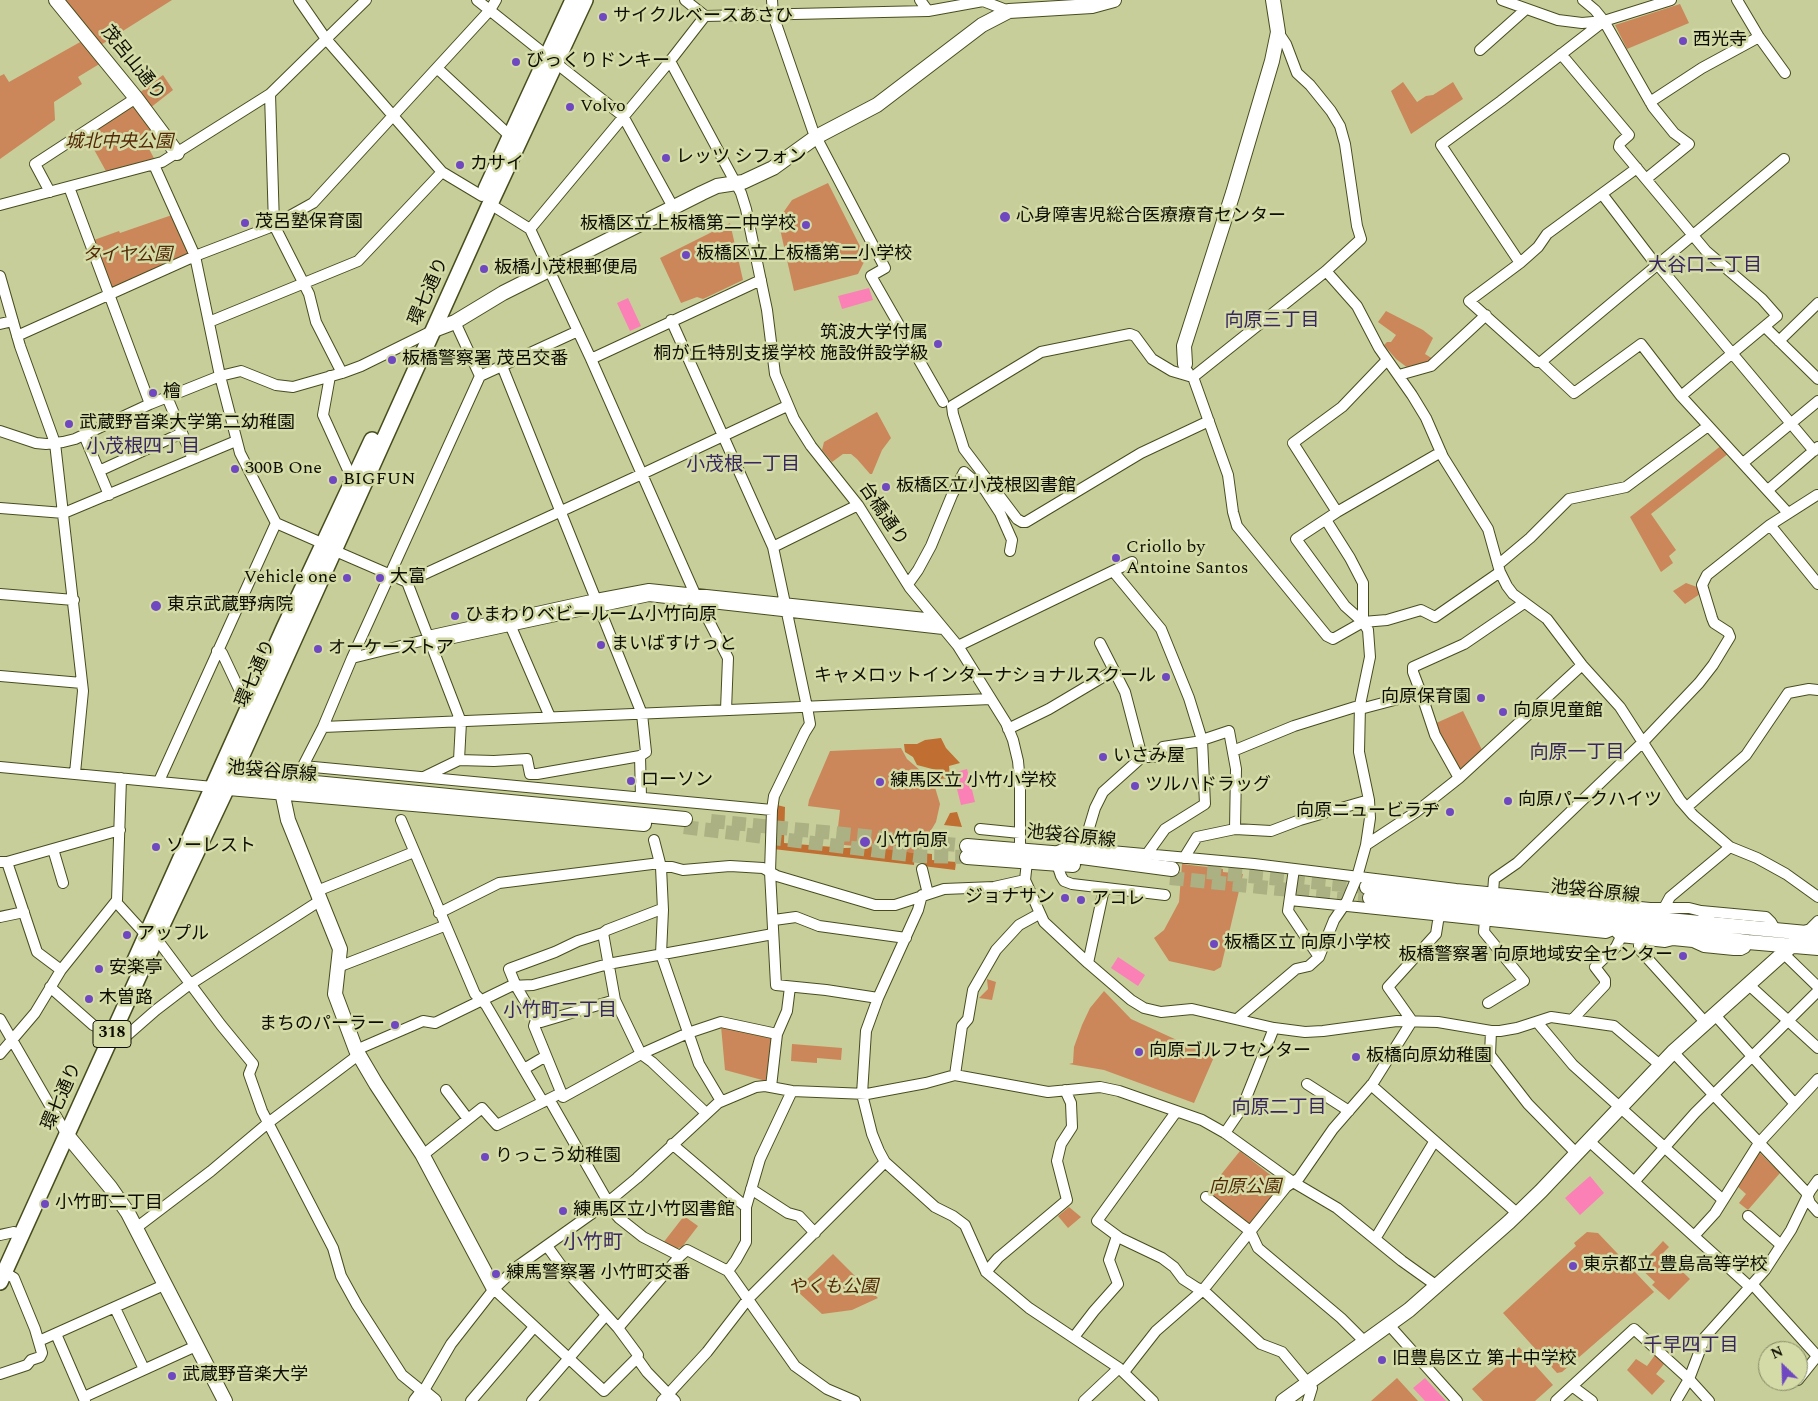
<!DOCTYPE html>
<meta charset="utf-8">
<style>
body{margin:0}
#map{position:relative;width:1818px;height:1401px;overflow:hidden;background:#c7ce9a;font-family:Spectral,serif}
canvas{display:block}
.north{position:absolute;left:1758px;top:1341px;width:50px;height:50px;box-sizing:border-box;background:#d4dba7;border:1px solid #848964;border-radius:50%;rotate:336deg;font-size:14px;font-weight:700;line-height:20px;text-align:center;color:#0d0e00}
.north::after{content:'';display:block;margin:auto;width:18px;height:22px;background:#6f48c1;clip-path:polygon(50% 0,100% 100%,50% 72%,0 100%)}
</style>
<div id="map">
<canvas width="1818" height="1401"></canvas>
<div class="north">N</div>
</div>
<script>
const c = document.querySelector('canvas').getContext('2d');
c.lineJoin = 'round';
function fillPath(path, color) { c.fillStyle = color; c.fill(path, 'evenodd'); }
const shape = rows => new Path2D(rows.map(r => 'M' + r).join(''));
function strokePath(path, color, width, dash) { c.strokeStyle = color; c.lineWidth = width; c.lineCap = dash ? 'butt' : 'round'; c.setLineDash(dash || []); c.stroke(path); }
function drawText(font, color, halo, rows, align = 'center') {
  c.font = font + ' Spectral,"Noto Sans JP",serif'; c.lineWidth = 5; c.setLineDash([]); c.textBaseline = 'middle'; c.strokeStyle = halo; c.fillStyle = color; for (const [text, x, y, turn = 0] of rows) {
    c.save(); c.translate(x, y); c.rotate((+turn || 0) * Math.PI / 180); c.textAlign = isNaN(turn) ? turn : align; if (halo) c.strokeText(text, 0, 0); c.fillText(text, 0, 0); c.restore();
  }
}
fillPath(shape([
 [62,0,172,0,99,46],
 [1680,4,1689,23,1627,49,1615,25],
 [82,41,101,63,78,77,82,84,54,102,55,120,0,159,0,76,4,74,9,82],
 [163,75,173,90,150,108,138,94],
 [1403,82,1417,102,1426,96,1433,95,1453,82,1463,99,1411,134,1391,91],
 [130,105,136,106,154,131,143,138,155,160,107,173,86,135],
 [828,183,866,258,858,274,794,291,778,220,792,200],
 [172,215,189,252,187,256,116,288,111,286,94,240,119,231,120,233],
 [730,223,743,280,703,299,697,297,681,303,660,258],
 [1386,311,1423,330,1433,338,1425,354,1433,359,1428,364,1408,368,1396,359,1384,345,1387,342,1391,342,1396,335,1378,322],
 [877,412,891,438,882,450,872,474,870,474,857,459,851,454,843,454,832,462,822,450,824,442],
 [1722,445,1729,453,1651,514,1676,550,1669,556,1673,563,1661,572,1630,517],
 [1686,583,1697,587,1700,594,1685,604,1673,591],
 [1463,711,1482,750,1461,769,1457,769,1434,724],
 [901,748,907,759,921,771,931,774,940,804,936,822,924,842,915,853,836,844,840,810,808,806,809,800,830,751],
 [1182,864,1223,869,1223,872,1243,874,1221,967,1214,971,1169,961,1154,938,1164,930,1179,902],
 [987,979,996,982,992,1000,979,998,988,989],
 [1104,991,1131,1019,1214,1057,1194,1103,1104,1070,1069,1064,1073,1063,1074,1047,1082,1025,1090,1008],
 [721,1026,772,1037,766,1081,725,1070],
 [792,1044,842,1048,841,1060,817,1058,817,1063,791,1061],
 [1757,1150,1780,1173,1748,1210,1739,1203,1746,1194,1736,1185],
 [1240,1151,1283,1185,1248,1226,1207,1192],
 [1069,1207,1081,1217,1068,1228,1058,1216],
 [684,1216,698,1226,682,1247,674,1249,663,1243],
 [1587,1232,1598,1233,1654,1292,1562,1372,1557,1373,1503,1313,1576,1246,1574,1243],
 [1663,1241,1669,1247,1663,1253,1690,1279,1669,1300,1652,1285,1655,1282,1639,1267],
 [833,1254,860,1281,878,1298,852,1310,822,1314,796,1290],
 [1519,1347,1553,1385,1535,1401,1483,1401,1472,1389],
 [1655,1355,1664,1364,1656,1374,1665,1381,1652,1395,1627,1370,1636,1359,1647,1366],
 [1397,1378,1418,1401,1371,1401]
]), '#cb875a');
fillPath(shape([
 [941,738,946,748,960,763,949,766,950,778,939,779,936,770,917,765,913,757,905,752,904,744,917,744,925,740],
 [777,805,785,807,784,843,845,848,869,847,915,853,914,865,773,849],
 [957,812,962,827,944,825,950,813],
 [922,853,932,854,932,860,956,862,955,870,923,866]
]), '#c06e31');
fillPath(shape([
 [869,288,873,300,842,309,838,296],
 [628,298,641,326,630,331,617,303],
 [967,769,975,802,961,805,953,773],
 [1118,957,1145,975,1138,986,1111,968],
 [1590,1176,1604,1193,1580,1215,1565,1198],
 [1425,1378,1446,1401,1425,1401,1413,1388]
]), '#fb80b6');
strokePath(shape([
 [711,821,967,846],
 [684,827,919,856,967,857],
 [1207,872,1365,887],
 [1170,878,1370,898]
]), '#abb183', 14, [14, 7]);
const street = shape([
 [299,0,326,39,442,172,482,196],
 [477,0,547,56],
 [685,0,705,16,928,11,983,1,1009,11],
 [772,0,773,15,813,131,885,268,871,276,943,402],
 [920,0,928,11],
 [1502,0,1558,20,1582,23,1604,21,1671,0],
 [1583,0,1595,10,1604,21,1653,107,1674,133,1689,144,1646,179],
 [1737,0,1759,37,1785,73],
 [1480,50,1526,9],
 [1561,54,1629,135,1620,143,1619,147,1706,251,1762,299,1777,316,1681,396],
 [670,61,741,193,746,209,767,310,775,374,794,419,811,446,858,505,910,588,958,646,1006,723,1013,740,1018,761,1020,783,1020,851],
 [556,63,623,116,673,207],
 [437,68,510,136],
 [270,94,274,225,309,294,316,322,342,373],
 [1650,102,1702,68,1759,37],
 [154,165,195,256,220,376,240,453,276,523,324,544],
 [1637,168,1547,234,1538,247,1520,263,1469,301,1537,362,1541,362,1574,393,1641,344,1681,396,1788,513],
 [69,187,150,404],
 [50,192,35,164,136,98],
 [1602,194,1657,266],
 [490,204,530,229,591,359,761,280],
 [0,205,162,162,270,94,366,0],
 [530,229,670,61,705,16],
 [1520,263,1441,145,1501,101,1604,21],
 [1658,265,1814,451],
 [1326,271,1357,306,1379,348,1412,395,1426,418,1443,457,1488,529,1500,572,1507,586,1513,594,1547,619,1582,665,1620,707,1680,800,1693,815,1730,847,1757,858,1786,874,1818,897],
 [0,276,20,346,55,443,83,691,75,773],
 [671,320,773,547,807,707,810,724,805,732,774,796,772,810,770,872,776,985,826,990,878,998],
 [209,322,358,261,442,172],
 [0,324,13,321],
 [1765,327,1818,379],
 [17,336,195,256,268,228,313,203,490,10,496,0],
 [1779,341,1818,303],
 [591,359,695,594,728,658,726,710],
 [1541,362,1784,159],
 [1188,372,1189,376,1193,377,1228,475,1233,512,1237,526,1327,636,1333,639,1363,622,1387,620,1421,610,1435,617,1500,572],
 [1399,375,1431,366,1486,315],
 [330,376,323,415,353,481],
 [480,376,578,331],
 [1189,376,1172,371,1152,359,1135,336,1130,334,1041,352,952,406,953,414,964,449,1017,519,1022,522,1026,522,1141,453,1209,421],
 [1193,377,1326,271,1361,239,1357,226,1345,144,1340,126,1331,111,1310,85,1297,73,1286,44,1278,32],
 [167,397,193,459],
 [0,431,36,443,46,444,63,442,75,439,150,404,220,376,241,371,276,385,293,387,342,373,361,366,434,330],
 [84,435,109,495],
 [1743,463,1818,401],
 [99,471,182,433],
 [1768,490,1818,447],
 [0,508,64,513,236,441],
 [1337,512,1293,443,1342,407,1387,360],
 [1326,520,1350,558,1363,583,1363,622],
 [1770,525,1818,584],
 [773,547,858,505],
 [333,550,407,582,461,722,459,760],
 [1499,564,1530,538,1569,499,1626,487,1708,426],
 [1113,571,1132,562],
 [407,582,642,474,787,406],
 [908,584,918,570,931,546,952,495,964,472,985,490,1000,513,1012,540,1010,551],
 [0,594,74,600],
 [508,620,550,717],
 [428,636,596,599,649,589,935,619],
 [430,643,649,596,943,629],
 [958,646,1113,571,1161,629,1189,698,1202,740,1205,804,1165,829,1147,854],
 [217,651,222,653,248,708],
 [352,658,429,639],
 [0,676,82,683],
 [1421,693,1435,735,1459,778],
 [323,727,991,699],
 [1008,729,1049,709,1113,671],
 [1233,751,1294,726,1355,707,1364,708,1421,693,1413,672,1413,667,1464,644,1524,603],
 [640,756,641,797],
 [1142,757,1155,757,1163,747,1202,741],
 [303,766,772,810],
 [0,767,213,787],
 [424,777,459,760,494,761,527,759,530,774,537,774,640,756,646,752,642,714,502,366],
 [159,781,276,523],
 [301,782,303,766,323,727,352,658,480,376,455,322],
 [1687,807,1746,755,1788,693,1809,689,1818,690],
 [401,820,475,994,486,1005,543,1102],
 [980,829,1020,833],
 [1235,829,1271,831,1300,820,1369,800],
 [654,840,661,867,663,910,661,954,699,1064,721,1101],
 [1366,845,1370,818,1369,800,1359,752,1360,705,1370,657,1368,630,1363,622,1345,606,1296,539,1337,512,1441,452],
 [1083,848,1095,808,1103,792,1142,757,1125,692,1100,643],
 [53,849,63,883],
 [1053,853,1067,847,1254,864,1456,889,1650,908,1689,908,1701,911,1712,923],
 [1184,858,1197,837,1235,829,1236,769,1229,731,1202,740],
 [1,862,7,862,120,830],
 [7,862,37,952,61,970],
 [1027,862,1025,880,1044,922,1088,963,1131,1000,1144,1008,1161,1012,1192,1009,1274,1028,1305,1032,1323,1031,1397,1021,1438,1022,1491,1031,1500,1031,1517,1028,1551,1017,1614,1026,1660,1065],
 [1057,864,1061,876,1064,881,1072,884,1165,895],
 [661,867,672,867,683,870,730,866,763,868,777,876,875,905,895,905,944,889,994,887,1025,880],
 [922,869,928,894],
 [1294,869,1288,911,1319,957],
 [317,891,414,852],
 [1493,893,1494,879,1517,863,1642,743,1699,683,1713,665,1730,637,1728,632,1714,623,1712,618,1702,585,1707,575,1770,525,1817,495],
 [922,895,918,910,878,998,866,1031,862,1094,872,1134,879,1151,885,1162,935,1207,953,1216,965,1225,986,1272,1029,1308,1119,1368,1153,1401],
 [1290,900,1606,933,1618,928],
 [116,902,146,935],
 [1664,908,1670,897,1730,847],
 [1701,911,1766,917,1771,922,1775,929],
 [439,913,499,883,660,863],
 [0,917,24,912],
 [774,920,796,917,819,926,906,938],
 [1485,920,1484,932,1524,981,1488,1003],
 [1614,930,1621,937,1665,942,1673,940,1693,942,1704,947,1734,950,1741,950,1745,948,1748,942],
 [1807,932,1818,921],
 [603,933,615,1000,641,1054,652,1062,706,1113],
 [156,938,221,1025,253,1064,249,1074,262,1111,333,1248,341,1276,357,1305,402,1375,423,1392,451,1344,494,1289,518,1266,608,1202,637,1178,718,1103,756,1087,765,1086,792,1091,867,1094,926,1083,955,1075,1048,1092,1100,1087,1119,1091,1202,1120,1225,1133,1293,1182,1337,1208,1402,1261,1437,1286],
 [1639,939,1639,949,1705,1022],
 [1783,953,1818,987],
 [1088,963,1104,889],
 [338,967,444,926],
 [1749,985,1818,1048],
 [50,987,93,1025,103,1030],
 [615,1000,541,1022,536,1020,516,986,509,969,555,952,578,941,603,933,607,930,659,910,663,910],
 [1714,1014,1795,1104],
 [0,1019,67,1135],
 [1237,1019,1296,969,1309,966,1319,957,1334,920,1347,901,1357,877,1366,845,1416,812,1459,778,1582,665],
 [536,1020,534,1026,563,1097,641,1054,688,1033,721,1022,777,1034],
 [1572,1020,1605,985,1605,980,1595,967,1616,947,1621,937],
 [1537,1022,1573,1065,1723,1200],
 [1491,1031,1490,1055,1528,1104,1577,1154],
 [112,1035,124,1038,156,1010,186,987,321,900],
 [356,1050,423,1021,435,1023,511,986,533,985,608,964,773,934],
 [1673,1052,1806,1192,1810,1203,1818,1212],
 [0,1054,35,1013,61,970,117,900,121,778],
 [524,1069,546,1056],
 [955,1075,962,1026,968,1019,973,990,996,950,1019,925,1039,914],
 [1307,1084,1349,1111],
 [1371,1085,1518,1214],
 [771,1087,777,1034,787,1011,790,987],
 [446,1090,468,1119],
 [549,1099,608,1202],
 [1176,1112,1097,1221,1120,1238,1162,1258,1174,1267,1183,1279,1197,1288,1203,1290,1261,1344,1282,1352,1312,1388,1308,1401],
 [1225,1133,1242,1108,1274,1028],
 [1589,1141,1750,1287],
 [672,1144,746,1207],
 [423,1155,482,1108,497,1125,561,1093],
 [1634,1182,1695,1113,1818,991],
 [751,1189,788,1213,799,1216,815,1233],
 [1206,1197,1250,1231,1258,1248,1341,1318,1365,1342],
 [606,1203,619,1218,643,1237,680,1256,687,1250,728,1271,795,1366,827,1389,855,1401],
 [1748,1216,1781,1245],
 [136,1228,211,1171,268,1123,353,1059,358,1053],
 [0,1235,14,1232],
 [1694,1236,1715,1213,1759,1143,1818,1079],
 [1375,1239,1434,1142],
 [547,1246,560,1264,618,1328,638,1355,637,1358,647,1372,675,1401],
 [728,1271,736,1260,746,1242,746,1207,760,1159,792,1091],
 [986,1272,998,1258,1067,1200,1057,1161,1061,1144,1072,1127,1071,1103,1065,1090],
 [1753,1285,1818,1357],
 [494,1289,604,1391,637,1358],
 [115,1308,144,1369],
 [1389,1325,1457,1401],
 [618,1328,680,1256],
 [56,1334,85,1401],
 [1074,1337,1094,1311,1118,1284,1109,1260,1117,1236],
 [39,1341,164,1285],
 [1124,1372,1156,1331,1203,1290,1286,1187,1299,1178,1333,1129,1373,1083,1412,1021,1388,987,1436,934,1439,915],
 [0,1374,27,1365,31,1360,40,1357,42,1353,35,1329,14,1278,4,1272],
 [1798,1380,1818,1355],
 [1572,1386,1592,1401],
 [84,1397,196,1346],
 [471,1401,534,1327],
 [532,1401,606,1315],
 [662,1401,707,1352,748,1299,885,1162],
 [1084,1401,1119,1368],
 [1556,1401,1634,1329,1689,1379,1709,1401],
 [1676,1401,1689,1379,1705,1337,1765,1270,1791,1230,1810,1191,1818,1180]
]);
const secondary = shape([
 [56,0,136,98,177,153],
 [434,330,455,322,503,293,702,193,717,186,743,182,773,168,816,137,877,105,982,25,1009,11,1092,6,1114,0],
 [1185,364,1184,346,1233,193,1272,61,1278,32,1273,0],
 [270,779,281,787,288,820,340,949,335,994,356,1050,376,1084,422,1154,494,1289],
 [225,780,233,775,685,819],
 [217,787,644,824],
 [967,846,1052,853,1172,869],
 [967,857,1073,865],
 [1367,887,1647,918,1818,934],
 [1370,898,1748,942,1818,948],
 [67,1135,110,1187,128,1213,225,1401],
 [416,1401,423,1392,434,1401],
 [1283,1401,1409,1310,1509,1222,1541,1191,1673,1052,1807,932]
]);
const primary = shape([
 [486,189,573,0],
 [132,967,284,628,372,440],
 [0,1282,156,938,233,775,490,204,585,0]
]);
strokePath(street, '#494d1e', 12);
strokePath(secondary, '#494d1e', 16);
strokePath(primary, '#494d1e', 18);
strokePath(street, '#fff', 10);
strokePath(secondary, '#fff', 14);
strokePath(primary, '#fff', 15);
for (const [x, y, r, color] of [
 [603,17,5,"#6f48c1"],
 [1683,41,5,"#6f48c1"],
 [516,62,5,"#6f48c1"],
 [570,107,5,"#6f48c1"],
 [666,158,5,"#6f48c1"],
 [460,165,5,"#6f48c1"],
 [1005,217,6,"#6f48c1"],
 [245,223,5,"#6f48c1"],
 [806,225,5,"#6f48c1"],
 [686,255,5,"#6f48c1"],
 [484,269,5,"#6f48c1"],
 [938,344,5,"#6f48c1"],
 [392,360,5,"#6f48c1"],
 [153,393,5,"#6f48c1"],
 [69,424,5,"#6f48c1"],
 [235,469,5,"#6f48c1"],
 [333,480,5,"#6f48c1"],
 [886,487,5,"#6f48c1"],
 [1116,558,5,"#6f48c1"],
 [347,578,5,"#6f48c1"],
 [380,578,5,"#6f48c1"],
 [156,606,6,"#6f48c1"],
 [455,616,5,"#6f48c1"],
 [601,645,5,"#6f48c1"],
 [318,649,5,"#6f48c1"],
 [1166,677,5,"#6f48c1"],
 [1481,698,5,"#6f48c1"],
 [1503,712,5,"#6f48c1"],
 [1103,757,5,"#6f48c1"],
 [631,781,5,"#6f48c1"],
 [880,782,5,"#6f48c1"],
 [1135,786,5,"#6f48c1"],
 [1508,801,5,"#6f48c1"],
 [1450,812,5,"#6f48c1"],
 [865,842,6,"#6f48c1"],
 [156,847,5,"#6f48c1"],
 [1065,898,5,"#6f48c1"],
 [1081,900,5,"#6f48c1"],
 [127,935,5,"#6f48c1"],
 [1214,944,5,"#6f48c1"],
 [1683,956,5,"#6f48c1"],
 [99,969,5,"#6f48c1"],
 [89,999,5,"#6f48c1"],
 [395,1025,5,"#6f48c1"],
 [1139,1052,5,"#6f48c1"],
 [1356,1057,5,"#6f48c1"],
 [485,1157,5,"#6f48c1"],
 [45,1204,5,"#6f48c1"],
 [563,1211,5,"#6f48c1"],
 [1573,1266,5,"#6f48c1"],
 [496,1274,5,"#6f48c1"],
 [1382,1360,5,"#6f48c1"],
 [172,1376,5,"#6f48c1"]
]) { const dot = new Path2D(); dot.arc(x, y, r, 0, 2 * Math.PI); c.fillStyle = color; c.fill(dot); strokePath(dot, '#d4dba7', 2); }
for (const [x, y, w] of [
 [112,1034,38]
]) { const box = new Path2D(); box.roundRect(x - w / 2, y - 13.5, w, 27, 4); c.fillStyle = '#d4dba7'; c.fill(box); strokePath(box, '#0d0e00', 1); }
drawText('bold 16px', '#0d0e00', null, [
 ["318",112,1034]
]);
drawText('18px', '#0d0e00', '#d4dba7', [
 ["サイクルベースあさひ",613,17],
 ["西光寺",1693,41],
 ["びっくりドンキー",526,62],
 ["Volvo",580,107],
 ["レッツ シフォン",676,158],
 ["カサイ",470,165],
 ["心身障害児総合医療療育センター",1016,217],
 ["茂呂塾保育園",255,223],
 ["板橋区立上板橋第二中学校",796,225,"right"],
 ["板橋区立上板橋第二小学校",696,255],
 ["板橋小茂根郵便局",494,269],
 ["筑波大学付属",928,334,"right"],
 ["桐が丘特別支援学校 施設併設学級",928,355,"right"],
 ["板橋警察署 茂呂交番",402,360],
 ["檜",163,393],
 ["武蔵野音楽大学第二幼稚園",79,424],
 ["300B One",245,469],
 ["BIGFUN",343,480],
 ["板橋区立小茂根図書館",896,487],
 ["Criollo by",1126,548],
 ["Antoine Santos",1126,569],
 ["Vehicle one",337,578,"right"],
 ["大富",390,578],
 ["東京武蔵野病院",167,606],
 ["ひまわりベビールーム小竹向原",465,616],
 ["まいばすけっと",611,645],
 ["オーケーストア",328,649],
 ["キャメロットインターナショナルスクール",1156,677,"right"],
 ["向原保育園",1471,698,"right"],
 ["向原児童館",1513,712],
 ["いさみ屋",1113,757],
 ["ローソン",641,781],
 ["練馬区立 小竹小学校",890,782],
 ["ツルハドラッグ",1145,786],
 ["向原パークハイツ",1518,801],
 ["向原ニュービラヂ",1440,812,"right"],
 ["小竹向原",876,842],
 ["ソーレスト",166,847],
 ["ジョナサン",1055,898,"right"],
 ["アコレ",1091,900],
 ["アップル",137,935],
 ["板橋区立 向原小学校",1224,944],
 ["板橋警察署 向原地域安全センター",1673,956,"right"],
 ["安楽亭",109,969],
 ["木曽路",99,999],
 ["まちのパーラー",385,1025,"right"],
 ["向原ゴルフセンター",1149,1052],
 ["板橋向原幼稚園",1366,1057],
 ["りっこう幼稚園",495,1157],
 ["小竹町二丁目",55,1204],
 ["練馬区立小竹図書館",573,1211],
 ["東京都立 豊島高等学校",1583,1266],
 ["練馬警察署 小竹町交番",506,1274],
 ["旧豊島区立 第十中学校",1392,1360],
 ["武蔵野音楽大学",182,1376]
], 'left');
drawText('18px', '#0d0e00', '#d4dba7', [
 ["茂呂山通り",132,64,51],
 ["環七通り",430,292,-66],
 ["台橋通り",882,515,56],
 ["環七通り",257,674,-66],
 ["池袋谷原線",272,773,5],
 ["池袋谷原線",1071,838,6],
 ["池袋谷原線",1595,893,6],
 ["環七通り",63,1097,-66]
]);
drawText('italic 18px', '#532907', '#d4dba7', [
 ["城北中央公園",119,143],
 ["タイヤ公園",127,256],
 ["向原公園",1245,1188],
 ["やくも公園",833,1288]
]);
drawText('19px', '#382661', '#d4dba7', [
 ["大谷口二丁目",1705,267],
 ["向原三丁目",1272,322],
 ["小茂根四丁目",143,448],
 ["小茂根一丁目",743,466],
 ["向原一丁目",1577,754],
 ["小竹町二丁目",560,1012],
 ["向原二丁目",1279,1109],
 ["千早四丁目",1691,1347]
]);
drawText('20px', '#382661', '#d4dba7', [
 ["小竹町",593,1244]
]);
</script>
